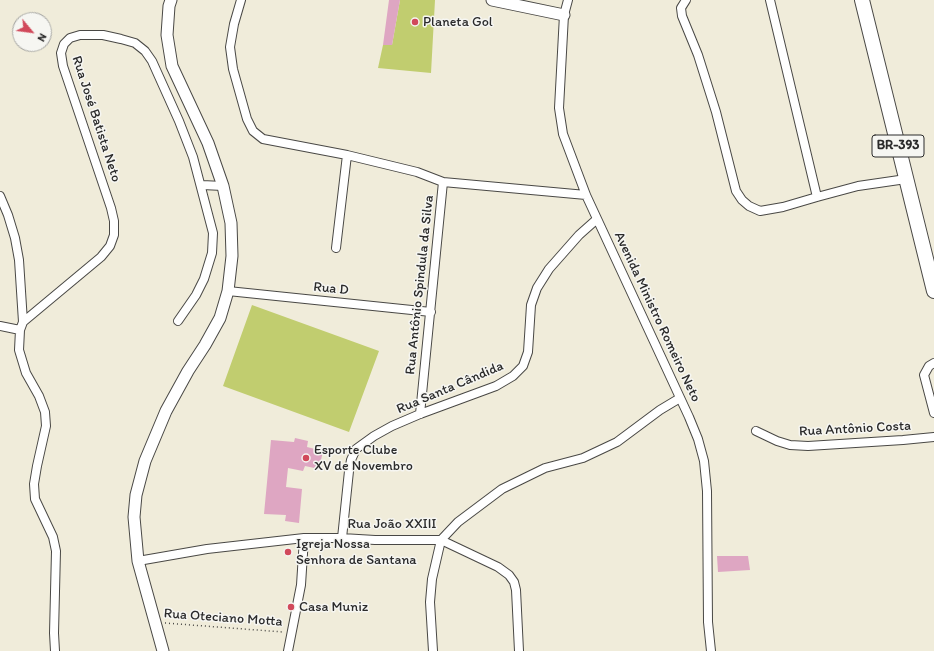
<!DOCTYPE html>
<meta charset="utf-8">
<style>
body{margin:0}
#map{position:relative;width:934px;height:651px;overflow:hidden;background:#f0ecda;font-family:Itim,sans-serif}
canvas{display:block}
.north{position:absolute;left:12px;top:12px;width:40px;height:40px;box-sizing:border-box;background:#f6f6f2;border:1px solid #a5a5a2;border-radius:50%;rotate:119deg;font-size:11px;font-weight:700;line-height:16px;text-align:center;color:#2b2b2b}
.north::after{content:'';display:block;margin:auto;width:14px;height:18px;background:#d1495b;clip-path:polygon(50% 0,100% 100%,50% 72%,0 100%)}
</style>
<div id="map">
<canvas width="934" height="651"></canvas>
<div class="north">N</div>
</div>
<script>
const c = document.querySelector('canvas').getContext('2d');
c.lineJoin = 'round';
function fillPath(path, color) { c.fillStyle = color; c.fill(path, 'evenodd'); }
const shape = rows => new Path2D(rows.map(r => 'M' + r).join(''));
function strokePath(path, color, width, dash) { c.strokeStyle = color; c.lineWidth = width; c.lineCap = dash ? 'butt' : 'round'; c.setLineDash(dash || []); c.stroke(path); }
function drawText(font, color, halo, rows, align = 'center') {
  c.font = font + ' Itim,sans-serif'; c.lineWidth = 3; c.setLineDash([]); c.textBaseline = 'middle'; c.strokeStyle = halo; c.fillStyle = color; for (const [text, x, y, turn = 0] of rows) {
    c.save(); c.translate(x, y); c.rotate((+turn || 0) * Math.PI / 180); c.textAlign = isNaN(turn) ? turn : align; if (halo) c.strokeText(text, 0, 0); c.fillText(text, 0, 0); c.restore();
  }
}
fillPath(shape([
 [400,0,435,0,431,73,378,68,383,45,392,45],
 [252,305,379,351,349,432,223,386]
]), '#c1cd6f');
fillPath(shape([
 [389,0,400,0,392,45,383,45],
 [295,438,308,441,307,447,323,451,319,469,305,466,303,471,288,468,286,487,302,489,299,523,285,521,286,515,264,514,271,440,294,442],
 [717,556,748,556,750,570,718,572]
]), '#dea6c2');
const minor = shape([
 [241,0,234,24,230,47,233,69,247,119,253,131,263,139,347,155,417,172,443,182,586,195],
 [568,0,564,15,559,108,563,134,586,195,689,417,698,439,704,461,707,491,708,622,711,651],
 [686,0,681,8,682,16,698,55,716,112,736,191,742,200,749,206,760,211,783,207,817,197,770,0],
 [202,185,223,186],
 [0,196,8,215,15,238,19,260,23,322,20,330,19,350,26,373,39,396,45,412,46,426,37,466,34,484,35,499,53,537,56,551,54,633,55,651],
 [817,197,858,186,906,179],
 [336,248,347,155],
 [228,291,431,312],
 [23,322,101,257,110,246,114,235,114,221,111,208,63,66,61,53,64,44,70,38,80,35,103,35,121,39,135,43,145,51,152,61,179,121,193,157,213,233,212,253,204,279,196,295,178,321],
 [0,326,20,330],
 [934,363,929,366,924,375,934,413],
 [420,414,443,182],
 [756,431,777,441,790,445,808,446,903,440,934,437],
 [342,538,349,471,351,460,356,449,374,436,392,426,420,414,496,386,513,376,523,366,528,352,531,305,537,288,549,269,579,235,597,219],
 [138,561,207,549,304,538,342,538,375,540,441,540,458,522,502,489,545,468,583,458,617,442,660,410,680,398],
 [288,651,301,585,304,538],
 [433,651,430,602,432,579,441,540,498,567,509,575,514,582,516,590,519,651]
]);
const tertiary = shape([
 [492,0,564,15],
 [163,651,138,561,134,517,136,495,145,461,166,411,188,371,205,345,220,318,228,291,232,256,231,223,223,186,208,143,172,66,167,35,169,6,171,0]
]);
const trunk = shape([
 [862,0,934,291]
]);
strokePath(minor, '#494845', 10);
strokePath(tertiary, '#494845', 13);
strokePath(trunk, '#494845', 16);
strokePath(shape([
 [165,623,283,632]
]), '#494845', 1.5, [1, 3]);
strokePath(minor, '#fff', 8);
strokePath(tertiary, '#fff', 11);
strokePath(trunk, '#fff', 14);
for (const [x, y, r, color] of [
 [415,22,4,"#d1495b"],
 [306,458,4,"#d1495b"],
 [288,552,4,"#d1495b"],
 [291,607,4,"#d1495b"]
]) { const dot = new Path2D(); dot.arc(x, y, r, 0, 2 * Math.PI); c.fillStyle = color; c.fill(dot); strokePath(dot, '#f6f6f2', 1.5); }
for (const [x, y, w] of [
 [898,146,52]
]) { const box = new Path2D(); box.roundRect(x - w / 2, y - 11, w, 22, 3); c.fillStyle = '#f6f6f2'; c.fill(box); strokePath(box, '#2b2b2b', 1); }
drawText('bold 13px', '#2b2b2b', null, [
 ["BR-393",898,146]
]);
drawText('14px', '#2b2b2b', '#f6f6f2', [
 ["Planeta Gol",423,22],
 ["Esporte Clube",314,450],
 ["XV de Novembro",314,466],
 ["Igreja Nossa",296,544],
 ["Senhora de Santana",296,560],
 ["Casa Muniz",299,607]
], 'left');
drawText('14px', '#2b2b2b', '#f6f6f2', [
 ["Rua José Batista Neto",96,119,72],
 ["Rua Antônio Spindula da Silva",420,285,-84],
 ["Rua D",331,289,6],
 ["Avenida Ministro Romeiro Neto",657,317,65],
 ["Rua Santa Cândida",450,388,-23],
 ["Rua Antônio Costa",855,429,-3],
 ["Rua João XXIII",392,524],
 ["Rua Oteciano Motta",223,618,4]
]);
</script>
